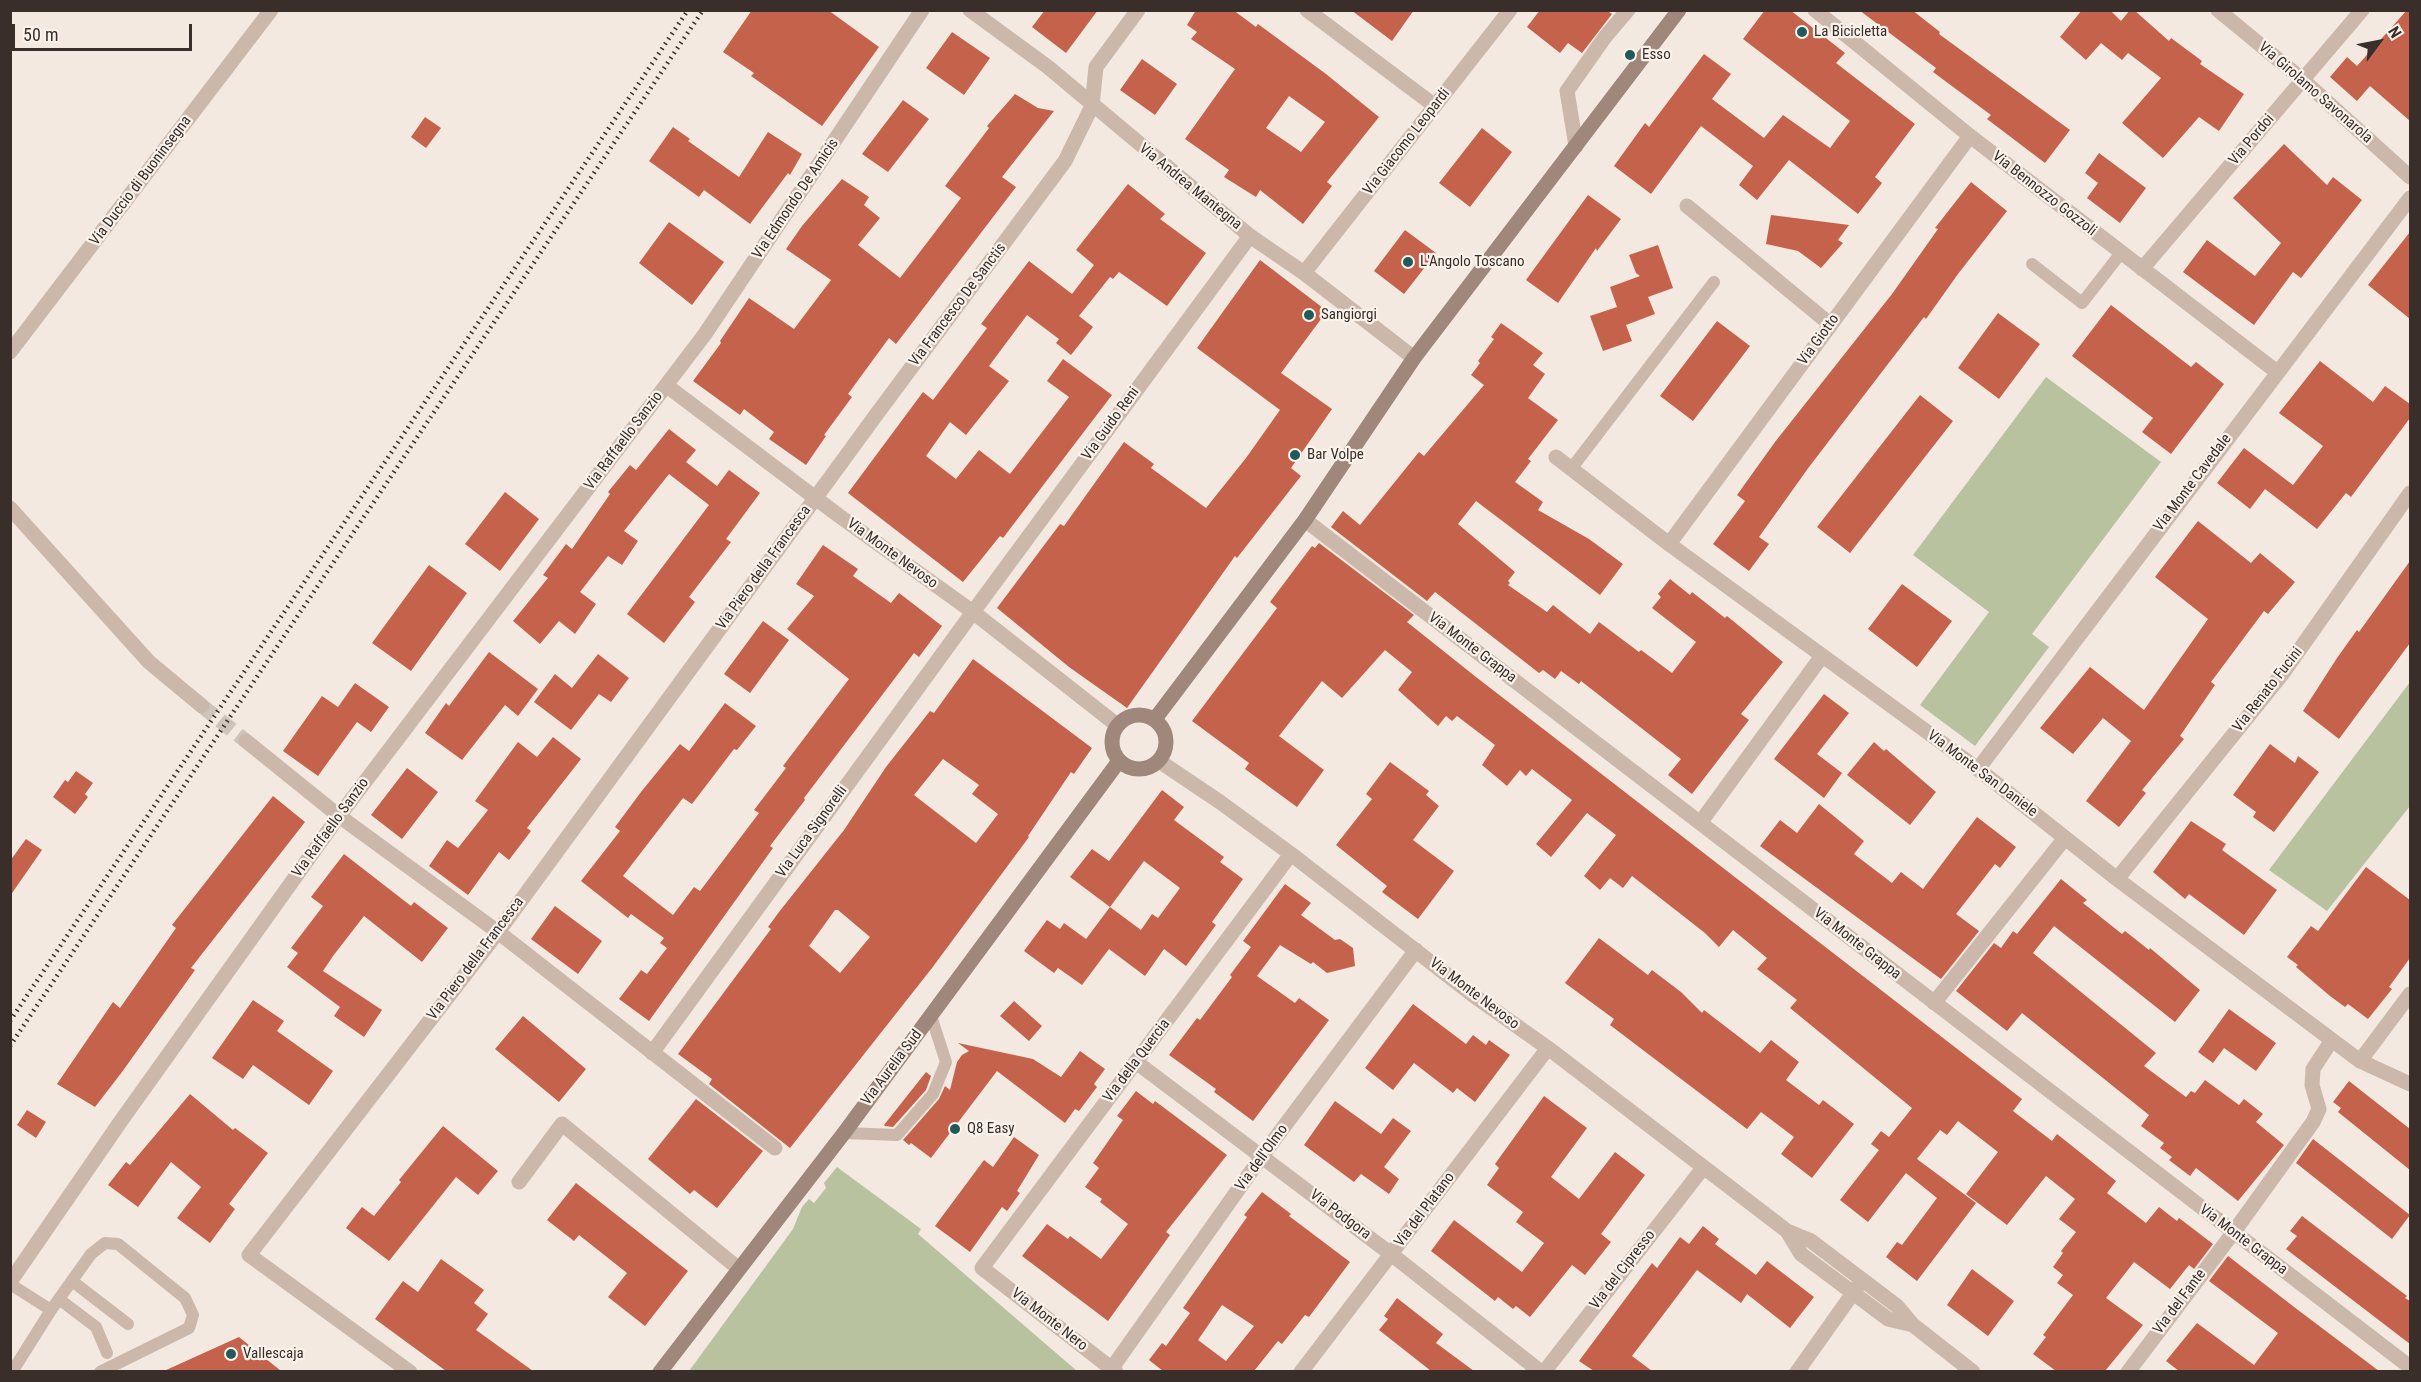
<!DOCTYPE html>
<style>
body{margin:0}
#map{position:relative;width:2421px;height:1382px;overflow:hidden;background:#f3e9e0;font-family:"Roboto Condensed",sans-serif}
canvas{display:block}
.frame{position:absolute;inset:0;border:12px solid #392e2a;pointer-events:none}
.north{position:absolute;left:2349px;top:12px;width:60px;height:60px;-webkit-text-stroke:4px #faf3ec;paint-order:stroke;rotate:58deg;font-size:16px;font-weight:700;line-height:24px;text-align:center;color:#392e2a}
.north::after{content:'';display:block;margin:auto;width:21px;height:27px;background:#392e2a;clip-path:polygon(50% 0,100% 100%,50% 72%,0 100%)}
.scale{position:absolute;left:12px;top:24px;width:180px;height:27px;box-sizing:border-box;border:3px solid #392e2a;border-top:0;padding-left:8px;font-size:18px;line-height:21px;white-space:nowrap;color:#392e2a;-webkit-text-stroke:4px #faf3ec;paint-order:stroke}
</style>
<div id="map">
<canvas width="2421" height="1382"></canvas>
<div class="frame"></div>
<div class="north">N</div>
<div class="scale">50 m</div>
</div>
<script>
const c = document.querySelector('canvas').getContext('2d');
c.lineJoin = 'round';
function fillPath(path, color) { c.fillStyle = color; c.fill(path, 'evenodd'); }
const shape = rows => new Path2D(rows.map(r => 'M' + r).join(''));
function strokePath(path, color, width, dash) { c.strokeStyle = color; c.lineWidth = width; c.lineCap = dash ? 'butt' : 'round'; c.setLineDash(dash || []); c.stroke(path); }
function drawText(font, color, halo, rows, align = 'center') {
  c.font = font + ' "Roboto Condensed",sans-serif'; c.lineWidth = 4.5; c.setLineDash([]); c.textBaseline = 'middle'; c.strokeStyle = halo; c.fillStyle = color; for (const [text, x, y, turn = 0] of rows) {
    c.save(); c.translate(x, y); c.rotate((+turn || 0) * Math.PI / 180); c.textAlign = isNaN(turn) ? turn : align; if (halo) c.strokeText(text, 0, 0); c.fillText(text, 0, 0); c.restore();
  }
}
fillPath(shape([
 [2046,377,2161,462,2032,634,2049,647,1975,746,1920,705,1989,612,1913,555],
 [2410,682,2410,806,2327,911,2269,870],
 [837,1167,921,1229,918,1234,1077,1371,689,1371,793,1229,802,1207,809,1199,814,1203,826,1188,824,1183]
]), '#b8c29f');
fillPath(shape([
 [752,10,828,10,879,47,822,126,751,76,754,73,723,52],
 [1045,10,1098,10,1066,53,1032,27],
 [1196,10,1233,10,1256,27,1258,24,1326,74,1379,117,1327,182,1332,186,1303,224,1260,190,1256,197,1224,177,1229,170,1185,139,1235,69,1191,39,1197,32,1187,25],
 [1289,96,1325,122,1301,152,1266,128],
 [1351,10,1414,10,1392,41],
 [1540,10,1606,10,1612,14,1582,53,1568,43,1560,53,1527,27],
 [1765,10,1790,10,1845,53,1836,63,1915,124,1875,177,1882,183,1858,214,1789,160,1757,200,1739,185,1753,166,1701,126,1651,194,1614,166,1645,123,1649,127,1704,54,1731,74,1712,99,1764,138,1783,115,1830,148,1850,121,1743,39],
 [1859,10,1912,10,1940,32,1939,34,2070,130,2045,163,1987,119,1991,115,1933,72,1936,68],
 [2082,10,2110,10,2121,21,2130,10,2134,10,2169,41,2171,38,2202,61,2200,64,2244,94,2219,131,2199,117,2163,158,2122,123,2161,78,2128,53,2122,60,2101,43,2086,60,2060,37],
 [2407,10,2410,10,2410,121,2370,86,2357,101,2330,77,2347,57,2357,66],
 [952,32,990,58,964,95,926,68],
 [1142,59,1177,84,1155,115,1120,90],
 [1015,94,1038,108,1054,111,1002,177,1016,187,896,344,889,338,848,394,852,397,824,435,826,436,806,465,769,439,774,432,744,409,740,415,693,381,721,343,720,341,749,298,794,329,831,280,786,249,802,226,842,179,869,197,864,205,880,218,858,245,900,278,961,198,945,186,989,128,987,126],
 [903,100,929,119,888,172,862,154],
 [425,117,441,128,426,148,411,137],
 [673,127,690,139,688,141,739,177,768,132,802,154,790,175,788,173,750,224,704,190,699,197,649,161],
 [1482,128,1512,152,1470,207,1439,183],
 [2284,144,2327,185,2333,177,2362,200,2301,278,2293,272,2254,325,2183,272,2207,240,2255,276,2281,243,2233,198],
 [2099,153,2146,188,2120,223,2087,198,2098,183,2085,173],
 [1971,182,2007,211,1958,274,1926,319,1924,317,1809,467,1759,537,1769,544,1749,571,1713,544,1745,501,1737,495,1775,442,1892,294,1938,229,1935,228],
 [1128,184,1165,214,1160,219,1206,253,1167,306,1119,272,1113,279,1110,277,1079,316,1093,327,1071,355,1056,343,1059,339,1027,315,989,366,1009,381,966,435,950,422,926,456,956,479,979,450,1010,474,1069,397,1047,381,1063,359,1112,395,1003,538,1000,536,963,582,848,493,923,392,933,400,987,328,981,324,1029,261,1072,294,1094,265,1076,250],
 [1588,195,1621,219,1597,251,1596,248,1558,303,1526,280],
 [1771,215,1849,225,1838,240,1843,243,1821,268,1798,251,1766,244],
 [669,222,724,262,692,305,639,263],
 [1405,230,1436,253,1404,294,1374,271],
 [2410,232,2410,319,2368,285],
 [1658,245,1673,288,1648,297,1655,314,1626,325,1632,341,1603,351,1590,316,1617,307,1610,287,1640,276,1636,273,1629,255],
 [1260,260,1327,311,1281,373,1332,409,1291,468,1301,476,1237,558,1235,556,1127,708,1069,667,997,608,1060,524,1064,526,1124,442,1154,464,1151,468,1206,508,1246,458,1280,410,1197,348],
 [2111,305,2191,367,2196,362,2224,384,2171,454,2142,432,2153,418,2072,356],
 [1998,313,2040,344,1999,399,1958,368],
 [1717,321,1750,346,1693,421,1660,396],
 [1501,323,1543,353,1533,365,1545,374,1528,398,1558,420,1528,459,1531,461,1515,482,1543,502,1538,510,1589,539,1623,564,1600,595,1476,501,1458,524,1515,572,1508,581,1510,583,1508,585,1547,612,1553,605,1590,634,1599,622,1639,652,1641,650,1672,673,1696,642,1652,608,1661,597,1658,594,1670,579,1690,595,1692,592,1725,618,1727,616,1783,662,1741,714,1749,720,1692,794,1668,775,1681,759,1581,681,1579,684,1561,671,1555,679,1543,670,1539,673,1435,592,1427,601,1331,527,1343,511,1360,525,1419,452,1424,456,1484,385,1471,375,1480,363,1478,361,1494,339,1491,337],
 [2320,361,2373,402,2385,386,2410,404,2410,418,2351,497,2346,493,2317,529,2265,489,2250,509,2217,483,2244,448,2293,485,2323,446,2279,413],
 [1920,395,1953,421,1850,553,1817,527],
 [669,429,696,450,686,462,717,486,729,470,760,493,726,539,731,542,689,597,695,602,664,643,627,614,709,505,669,474,624,531,638,541,622,565,608,556,580,592,596,604,575,634,559,621,540,644,513,621,548,578,543,575,566,544,572,549,610,494,608,492,630,465,636,470],
 [505,492,539,519,500,571,465,544],
 [2198,521,2251,563,2260,553,2295,582,2268,614,2264,611,2211,682,2215,685,2180,736,2184,739,2142,790,2146,793,2119,827,2086,801,2131,741,2103,718,2073,754,2040,728,2090,667,2144,710,2208,619,2155,577],
 [1319,543,1414,615,1407,622,1476,677,2022,1099,2013,1111,2052,1141,2057,1134,2116,1181,2107,1193,2146,1223,2159,1207,2177,1221,2179,1218,2213,1244,2194,1269,2189,1265,2170,1289,2134,1262,2106,1298,2143,1325,2105,1371,2056,1371,2033,1354,2046,1337,2043,1335,2073,1295,2057,1283,2063,1275,2053,1267,2063,1253,2061,1251,2076,1232,2059,1219,2075,1199,2046,1176,2007,1225,1966,1194,1998,1152,1958,1121,1947,1135,1940,1130,1917,1159,1976,1203,1917,1281,1886,1257,1897,1242,1902,1245,1937,1198,1906,1173,1868,1222,1840,1200,1879,1150,1871,1144,1881,1131,1889,1137,1912,1108,1790,1008,1797,1000,1757,969,1767,958,1733,930,1719,947,1705,933,1632,876,1623,888,1610,878,1600,890,1584,876,1616,835,1587,813,1551,857,1536,844,1572,800,1532,769,1526,776,1520,770,1507,786,1482,765,1495,745,1457,716,1452,721,1446,716,1438,726,1398,690,1412,672,1385,650,1342,698,1322,681,1279,736,1324,770,1297,807,1245,769,1249,763,1192,721,1277,608,1270,602,1312,546,1315,548],
 [823,545,858,569,853,576,891,603,899,593,942,626,919,657,914,653,804,798,805,800,770,846,773,848,649,1021,619,999,641,970,647,974,667,948,660,943,664,938,631,914,628,918,581,881,620,831,615,827,641,792,680,744,689,751,725,703,756,726,737,750,734,749,692,804,683,798,623,876,673,915,694,887,700,891,759,813,754,810,786,768,783,766,849,679,787,629,814,596,796,584],
 [2410,561,2410,643,2339,739,2303,711,2337,658,2357,630,2359,632],
 [429,565,467,593,411,671,372,643],
 [1902,584,1952,621,1917,667,1868,629],
 [763,621,789,640,750,693,724,674],
 [489,652,538,689,518,716,505,705,462,760,425,733,446,703,449,706],
 [598,654,629,678,611,702,599,694,571,730,534,702,555,674,572,688],
 [973,659,1092,748,1074,774,1071,772,1028,836,1029,837,932,968,790,1148,709,1084,712,1079,678,1054,771,929,768,927,779,912,844,830,886,767,930,711,934,713],
 [943,759,979,785,972,794,998,814,976,843,914,795],
 [835,910,838,910,870,937,840,973,809,946],
 [355,683,389,707,371,732,357,722,318,776,283,751,322,696,338,707],
 [1824,694,1849,713,1817,754,1842,773,1824,798,1774,759],
 [553,737,581,759,527,828,531,831,509,860,499,852,468,895,429,866,447,840,458,848,488,810,475,801,518,742,537,757],
 [1874,742,1884,751,1886,749,1936,792,1910,825,1847,775],
 [2270,744,2295,763,2298,756,2319,772,2274,832,2253,817,2256,812,2233,795],
 [1390,762,1429,791,1426,795,1439,806,1413,840,1454,871,1418,919,1382,892,1387,886,1336,845,1372,799,1366,794],
 [407,768,438,792,402,839,371,815],
 [76,771,93,783,85,794,88,797,75,814,53,797,65,780,68,782],
 [1162,790,1184,807,1174,820,1224,857,1220,862,1243,879,1212,922,1216,925,1186,966,1164,949,1145,976,1109,949,1082,985,1058,968,1054,973,1024,951,1047,920,1060,929,1064,923,1086,939,1110,907,1141,930,1152,914,1158,918,1180,888,1144,861,1110,907,1070,877,1092,849,1109,861],
 [273,796,305,822,191,968,195,970,122,1072,95,1107,57,1084,113,1002,120,1008,176,928,172,925],
 [1819,804,1864,841,1854,854,1892,883,1901,872,1923,889,1977,817,2016,847,2000,868,1995,864,1956,914,1979,931,1941,979,1760,846,1780,820,1797,833],
 [2191,821,2226,844,2222,850,2277,890,2244,935,2189,894,2185,899,2153,872],
 [26,839,42,850,10,896,10,861],
 [344,854,411,906,414,902,448,928,422,962,364,916,333,956,323,971,382,1010,364,1037,334,1016,340,1007,287,967,298,953,291,948,323,906,311,897],
 [2366,867,2410,900,2410,958,2389,987,2392,989,2368,1019,2348,1004,2345,1007,2330,996,2296,967,2298,965,2287,957,2311,926,2318,931],
 [2061,879,2087,900,2083,903,2122,934,2125,931,2149,950,2150,948,2200,990,2175,1022,2054,926,2033,953,2156,1053,2144,1066,2186,1097,2191,1091,2195,1093,2205,1080,2239,1105,2244,1099,2263,1114,2256,1122,2284,1145,2238,1201,2196,1168,2190,1176,2169,1160,2172,1157,2160,1148,2164,1143,2141,1126,2149,1115,2022,1013,2007,1031,1956,991,1994,943,2001,948,2013,931,2017,934],
 [1285,884,1311,903,1301,915,1335,940,1340,939,1353,948,1355,966,1327,973,1313,962,1311,964,1280,945,1257,976,1295,1003,1299,998,1329,1020,1253,1121,1214,1092,1216,1089,1169,1055,1197,1018,1200,1020,1232,977,1230,975,1251,947,1243,941],
 [555,906,602,941,578,974,531,939],
 [1599,938,1648,975,1652,970,1681,992,1702,1013,1704,1010,1760,1053,1771,1040,1799,1062,1786,1080,1819,1105,1823,1100,1854,1124,1812,1178,1781,1154,1794,1137,1761,1112,1747,1129,1610,1025,1614,1019,1565,983],
 [253,1000,284,1021,277,1031,333,1071,309,1105,253,1065,243,1079,212,1058],
 [1014,1001,1042,1026,1029,1041,1000,1016],
 [1413,1004,1466,1044,1473,1035,1486,1045,1489,1040,1510,1055,1475,1102,1457,1088,1453,1093,1414,1063,1393,1090,1365,1068],
 [2229,1009,2276,1043,2256,1071,2224,1048,2213,1063,2198,1052],
 [523,1016,586,1069,559,1102,495,1049],
 [958,1043,1033,1059,1061,1077,1080,1051,1105,1069,1094,1084,1097,1087,1079,1111,1075,1109,1065,1123,997,1071,931,1158,911,1143,909,1145,903,1140,939,1099,945,1086,950,1090,957,1062,962,1055,969,1051],
 [926,1072,931,1076,926,1090,893,1127,885,1126,884,1125],
 [2349,1081,2410,1129,2410,1170,2338,1112,2341,1108,2333,1102],
 [1136,1091,1153,1104,1155,1101,1227,1155,1166,1232,1170,1235,1108,1321,1022,1256,1047,1224,1068,1239,1070,1236,1101,1259,1128,1224,1100,1202,1102,1199,1085,1187,1099,1168,1093,1163,1123,1120,1117,1116],
 [190,1094,233,1130,235,1128,268,1153,229,1204,235,1209,210,1243,177,1218,201,1187,171,1162,138,1207,108,1185,126,1162,130,1165],
 [1544,1096,1587,1128,1551,1177,1579,1199,1615,1152,1645,1175,1601,1234,1611,1242,1585,1275,1572,1265,1530,1317,1516,1306,1513,1309,1498,1297,1495,1301,1431,1251,1454,1220,1522,1272,1544,1243,1516,1222,1523,1212,1487,1185,1499,1168,1495,1164],
 [696,1099,763,1151,717,1208,694,1190,690,1194,648,1159],
 [1335,1101,1381,1134,1393,1118,1411,1131,1384,1167,1399,1179,1389,1194,1361,1174,1354,1182,1304,1145],
 [27,1110,46,1122,36,1138,17,1125],
 [443,1126,498,1171,478,1195,456,1177,389,1261,346,1228,362,1207,374,1216,401,1182,399,1180],
 [1014,1137,1039,1155,1017,1191,1020,1193,1007,1211,1002,1207,970,1252,935,1226,984,1160,993,1167],
 [2313,1139,2410,1215,2392,1239,2296,1163],
 [576,1183,688,1271,645,1326,608,1297,627,1273,579,1235,574,1241,547,1220],
 [1262,1192,1291,1214,1289,1216,1350,1262,1309,1317,1305,1315,1282,1344,1278,1341,1254,1371,1163,1371,1149,1360,1162,1343,1166,1346,1190,1313,1183,1308,1247,1217,1244,1215],
 [1222,1305,1254,1326,1226,1361,1198,1340],
 [2302,1216,2407,1296,2405,1298,2410,1301,2410,1344,2286,1249,2297,1236,2290,1231],
 [1703,1226,1719,1239,1715,1244,1756,1275,1767,1261,1814,1297,1790,1328,1747,1294,1741,1303,1697,1270,1632,1356,1652,1371,1594,1371,1579,1361,1652,1263,1657,1268,1680,1237,1689,1244],
 [2228,1256,2298,1310,2379,1371,2179,1371,2166,1361,2197,1323,2254,1365,2278,1333,2209,1281],
 [441,1259,484,1290,474,1303,488,1314,476,1330,533,1371,446,1371,375,1319,403,1281,418,1292],
 [1972,1269,2014,1301,1988,1336,1947,1305],
 [1397,1298,1443,1334,1436,1343,1474,1371,1431,1371,1379,1330,1388,1319,1384,1316],
 [239,1337,281,1371,164,1371]
]), '#c4624c');
strokePath(shape([
 [202,706,246,741]
]), '#cec4bc', 15, [15, 8]);
strokePath(shape([
 [2032,264,2082,303,2121,253],
 [1571,469,1714,282],
 [844,1133,897,1135,933,1094,946,1062,931,1016],
 [72,1281,128,1324],
 [10,1284,51,1310,12,1372],
 [59,1299,96,1327,107,1353],
 [51,1310,91,1254,105,1243,118,1244,185,1298,193,1315,189,1328,100,1372]
]), '#cbb8ab', 12);
strokePath(shape([
 [970,10,1048,67,1250,236,1304,273,1414,358],
 [1307,10,1435,106],
 [1815,10,1970,136,2277,372],
 [2218,10,2303,80,2410,177],
 [1576,146,1567,91,1605,37,1628,10],
 [1687,206,1831,325],
 [2142,269,2362,10],
 [1304,273,1510,10],
 [10,352,271,10],
 [667,386,838,515,973,612,1117,725],
 [1556,457,1669,544,1978,769,2117,879,2360,1061,2410,1084],
 [10,508,149,662,202,706],
 [1305,520,2410,1367],
 [1669,544,1970,136],
 [246,741,339,816,498,932,775,1148],
 [1159,761,1220,802,1291,854,1473,995,1548,1048,1787,1231,1811,1241,1897,1306,1913,1325,1973,1372],
 [1978,769,2410,198],
 [1700,823,1822,656],
 [2117,879,2283,673,2410,493],
 [1934,1003,2065,838],
 [652,1053,973,612,1250,236],
 [2360,1061,2410,994],
 [1136,1062,1391,1254,1541,1372],
 [519,1182,562,1124,739,1269],
 [1787,1231,1801,1254,1888,1319,1913,1325],
 [10,1282,123,1118,339,816,705,334,922,10],
 [1112,1368,1262,1156,1416,950],
 [410,1372,249,1255,498,932,879,411,1065,161,1092,106,1096,67,1138,10],
 [1116,1372,982,1268,1291,854],
 [1301,1372,1548,1048],
 [1544,1372,1703,1168],
 [1797,1372,1858,1286],
 [2128,1372,2233,1233,2313,1122,2319,1109,2312,1085,2313,1069,2332,1040]
]), '#cbb8ab', 15);
strokePath(shape([
 '1112 742a27 27 0 1 1 54 0a27 27 0 1 1-54 0Z',
 [1155,719,1305,520,1414,358,1679,10],
 [660,1372,844,1133,1119,761]
]), '#9f877c', 15);
strokePath(shape([
 [10,1021,688,10],
 [10,1046,703,10]
]), '#392e2a', 4.5, [1.5, 4.5]);
for (const [x, y, r, color] of [
 [1802,32,6,"#205a5a"],
 [1630,55,6,"#205a5a"],
 [1408,262,6,"#205a5a"],
 [1309,315,6,"#205a5a"],
 [1295,455,6,"#205a5a"],
 [955,1129,6,"#205a5a"],
 [231,1354,6,"#205a5a"]
]) { const dot = new Path2D(); dot.arc(x, y, r, 0, 2 * Math.PI); c.fillStyle = color; c.fill(dot); strokePath(dot, '#faf3ec', 2); }
drawText('15px', '#392e2a', '#faf3ec', [
 ["La Bicicletta",1814,32],
 ["Esso",1642,55],
 ["L'Angolo Toscano",1420,262],
 ["Sangiorgi",1321,315],
 ["Bar Volpe",1307,455],
 ["Q8 Easy",967,1129],
 ["Vallescaja",243,1354]
], 'left');
drawText('15px', '#392e2a', '#faf3ec', [
 ["Via Girolamo Savonarola",2315,93,41],
 ["Via Pordoi",2252,140,-50],
 ["Via Giacomo Leopardi",1407,142,-52],
 ["Via Duccio di Buoninsegna",141,181,-53],
 ["Via Andrea Mantegna",1190,187,39],
 ["Via Bennozzo Gozzoli",2044,194,38],
 ["Via Edmondo De Amicis",796,199,-56],
 ["Via Francesco De Sanctis",958,305,-53],
 ["Via Giotto",1819,340,-54],
 ["Via Guido Reni",1111,424,-54],
 ["Via Raffaello Sanzio",624,441,-53],
 ["Via Monte Cavedale",2193,483,-53],
 ["Via Monte Nevoso",892,554,36],
 ["Via Piero della Francesca",764,568,-54],
 ["Via Monte Grappa",1472,648,37],
 ["Via Renato Fucini",2268,690,-52],
 ["Via Monte San Daniele",1982,774,37],
 ["Via Raffaello Sanzio",331,828,-54],
 ["Via Luca Signorelli",812,832,-54],
 ["Via Monte Grappa",1857,944,38],
 ["Via Piero della Francesca",476,959,-53],
 ["Via Monte Nevoso",1474,994,37],
 ["Via della Quercia",1137,1061,-53],
 ["Via Aurelia Sud",892,1068,-53],
 ["Via dell'Olmo",1262,1158,-54],
 ["Via del Platano",1425,1210,-53],
 ["Via Podgora",1340,1215,37],
 ["Via Monte Grappa",2243,1240,37],
 ["Via del Cipresso",1623,1270,-52],
 ["Via del Fante",2180,1302,-53],
 ["Via Monte Nero",1049,1320,38]
]);
</script>
